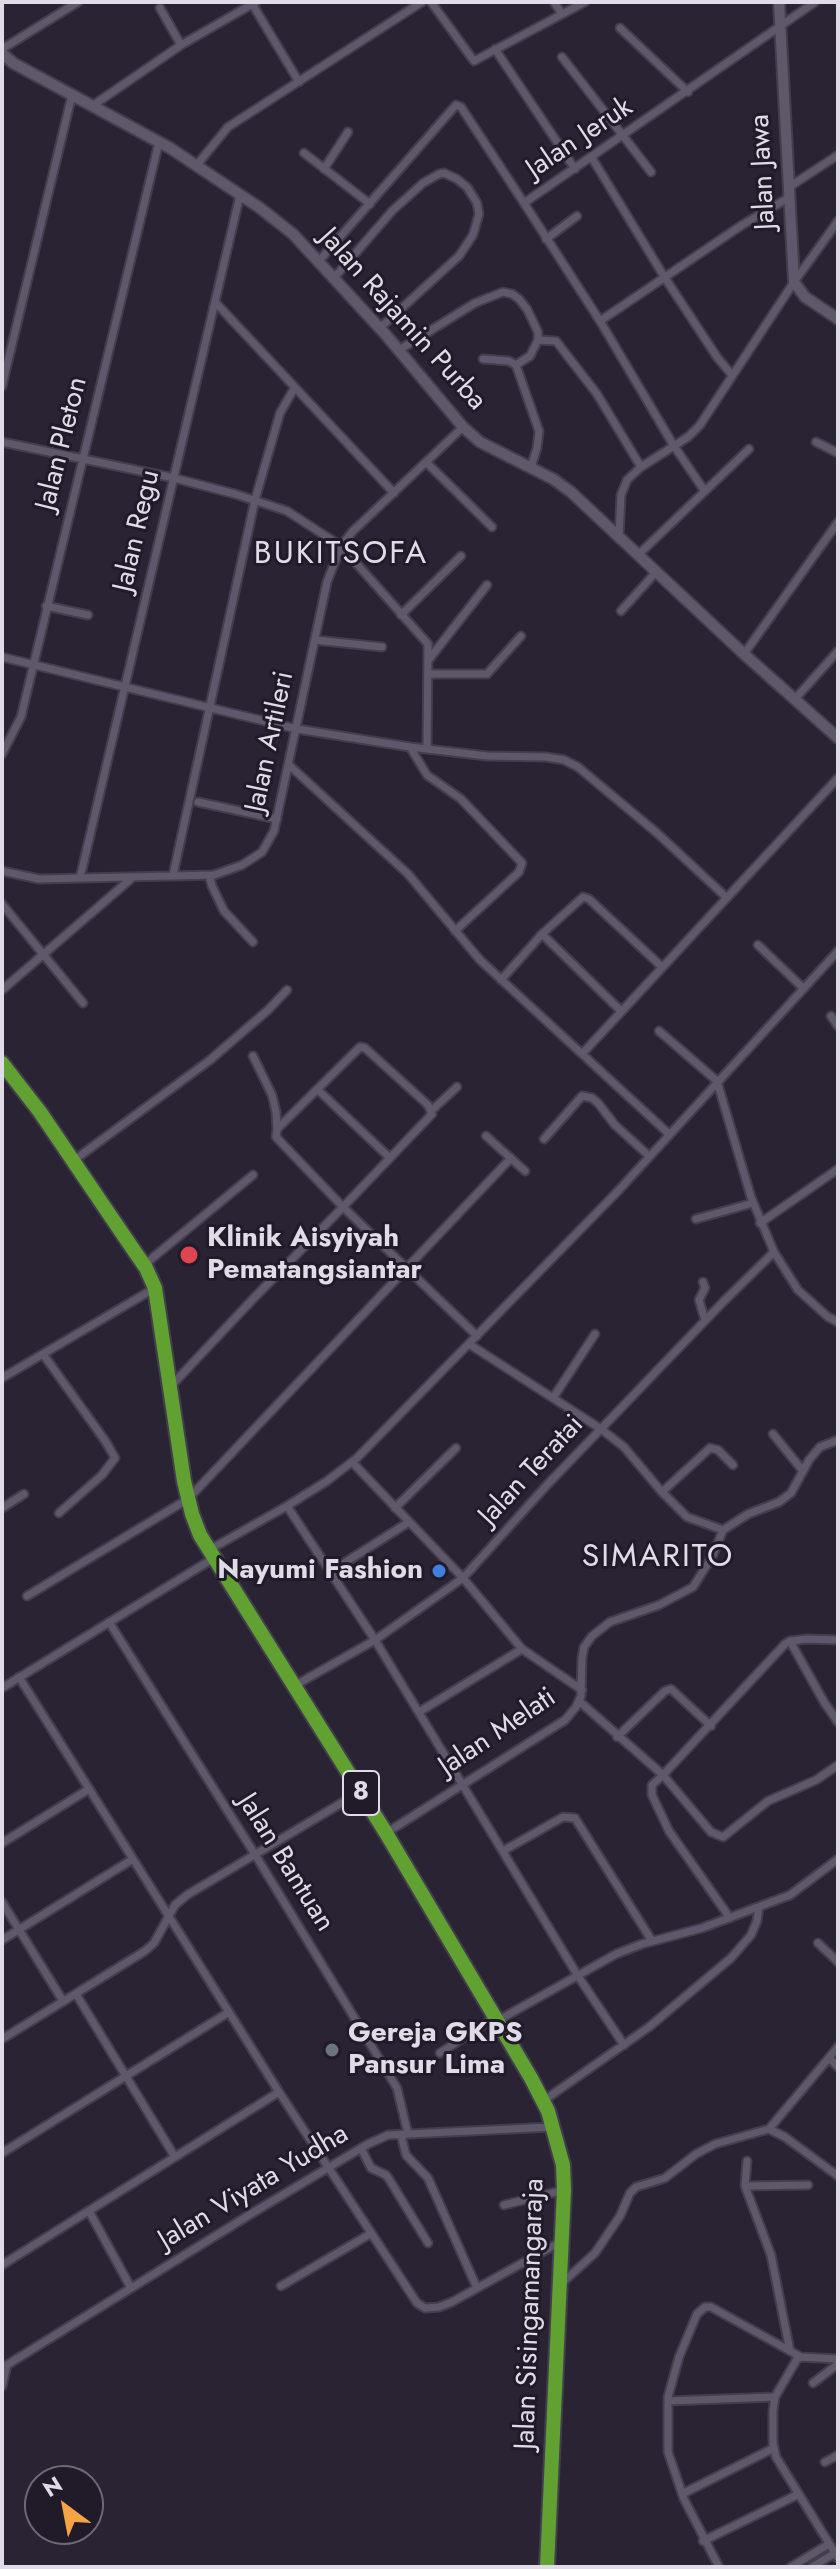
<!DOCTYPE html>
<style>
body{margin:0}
#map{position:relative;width:840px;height:2569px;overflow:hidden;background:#2a2333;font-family:Jost,sans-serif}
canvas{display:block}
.frame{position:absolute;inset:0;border:4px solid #e0dce7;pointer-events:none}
.north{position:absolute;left:24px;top:2465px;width:80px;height:80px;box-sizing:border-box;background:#201a29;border:2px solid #6d6875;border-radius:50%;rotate:328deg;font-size:22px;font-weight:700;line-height:32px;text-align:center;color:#e0dce7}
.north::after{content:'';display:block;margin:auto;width:28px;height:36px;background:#f5a345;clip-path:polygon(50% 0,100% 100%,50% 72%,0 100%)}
</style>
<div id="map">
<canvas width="840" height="2569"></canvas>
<div class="frame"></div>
<div class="north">N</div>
</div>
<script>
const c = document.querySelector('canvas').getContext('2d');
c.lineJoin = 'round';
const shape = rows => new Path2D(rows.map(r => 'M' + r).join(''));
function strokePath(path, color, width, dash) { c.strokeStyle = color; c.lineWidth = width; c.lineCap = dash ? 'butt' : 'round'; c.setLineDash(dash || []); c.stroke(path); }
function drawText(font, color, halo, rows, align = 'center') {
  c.font = font + ' Jost,sans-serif'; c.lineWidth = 6; c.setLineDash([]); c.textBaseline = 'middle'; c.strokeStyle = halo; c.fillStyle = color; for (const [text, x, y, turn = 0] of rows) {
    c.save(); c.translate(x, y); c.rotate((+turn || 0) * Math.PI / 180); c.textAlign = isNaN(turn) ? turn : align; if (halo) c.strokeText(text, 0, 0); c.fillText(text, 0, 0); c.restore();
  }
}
const street = shape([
 [251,2,299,82],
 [431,2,474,61,585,2],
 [554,2,562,14],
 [160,8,181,45],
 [620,28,688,92],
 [2,49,78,2],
 [495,49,575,169],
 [562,57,651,172],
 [92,106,181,45,256,2],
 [304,153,370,204],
 [592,158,665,278,717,357,732,375],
 [196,166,228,127,422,2],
 [324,169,348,132],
 [789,187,838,155],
 [546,239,577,216],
 [318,262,456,105,461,107,524,203],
 [334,278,392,211,423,183,439,174,444,173,457,179,467,187,477,203,479,214,473,235,459,256,380,328],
 [215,302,394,493],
 [600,321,742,225,790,197],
 [538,340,556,341,597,394,641,467],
 [399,350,475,303,503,292,512,294,519,299,527,309,538,332,538,340,530,356,516,365],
 [483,359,509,361,516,365,539,431,537,448,531,467],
 [2,386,72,95],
 [2,442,174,478,235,494,287,511,341,546,428,644,427,749],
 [816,442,838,453],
 [426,462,492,527],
 [704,490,674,446,600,321,524,203,815,2],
 [619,537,621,495,627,480,641,467,688,437,700,425,794,282,838,221],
 [638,555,749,449],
 [46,606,88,615],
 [621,611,656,572],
 [401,615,461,556],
 [315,640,382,647],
 [744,654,838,522],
 [2,657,297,729,410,747,487,756,546,757,564,760,578,767,657,833,726,897],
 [430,658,487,585],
 [428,674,487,674,521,636],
 [795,699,838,651],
 [410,747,427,775,461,799,522,863,519,872,455,931],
 [2,754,21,717,159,142],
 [289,765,408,874,480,960,669,1134],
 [198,802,277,819],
 [2,871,39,879,214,875,242,865,262,852,274,831,327,582,341,546,353,531,463,427],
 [173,875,255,500,280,413,295,387],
 [209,875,212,886,224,911,253,942],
 [80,878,240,195],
 [2,904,83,1003],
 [542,934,621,1011],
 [758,945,803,988],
 [501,980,542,934,583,897,589,899,662,967],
 [2,990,133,877],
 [831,1016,838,1026],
 [659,1031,717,1081,751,1197,774,1252,798,1290,828,1317,838,1322],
 [582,1054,838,778],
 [253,1056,272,1095,276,1112,277,1129],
 [317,1089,390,1158],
 [432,1110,457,1087],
 [486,1136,525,1171],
 [544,1139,582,1096,592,1098,598,1103,615,1125,649,1156],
 [73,1161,210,1060,268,1010,287,990],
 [696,1219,753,1203],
 [760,1223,838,1169],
 [144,1265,253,1175],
 [703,1282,705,1288,699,1300,705,1320],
 [469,1344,601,1429,624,1447,661,1491,687,1517,723,1530],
 [43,1354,106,1442,115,1458,102,1475,59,1513],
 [2,1378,155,1288],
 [171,1386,253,1299,343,1207,432,1114,428,1105,365,1048,360,1047,277,1129,276,1137,343,1207,477,1336],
 [553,1398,595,1334],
 [773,1434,803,1471],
 [352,1462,463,1578,522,1649,582,1690],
 [662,1492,710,1448,718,1450,733,1465],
 [287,1506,375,1640,578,1976,624,2045],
 [2,1508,24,1494],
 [395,1508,456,1448],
 [209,1550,287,1506,327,1481,357,1458,618,1191,838,951],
 [330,1572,409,1522],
 [27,1596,188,1499,511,1158],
 [109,1622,256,1856,397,2088,408,2134],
 [790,1641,824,1702,838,1722],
 [19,1677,279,2092,417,2303,425,2308,439,2307,452,2302,562,2241],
 [294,1686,375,1640,463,1578,546,1486,724,1301,774,1252],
 [2,1688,214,1558],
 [579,1701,663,1775,785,1644,790,1641,807,1639,838,1640],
 [419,1712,522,1649],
 [617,1737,665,1691,671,1689,711,1726],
 [386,1833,565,1720,576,1707,581,1696,582,1658,584,1647,592,1636,610,1622,659,1605,693,1587,712,1557,723,1530,748,1514,779,1502,791,1493,809,1460,820,1447,838,1440],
 [2,1843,89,1789],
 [503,1851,563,1817,575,1818,652,1941],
 [2,1902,63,2001],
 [730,1918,669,1831,652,1795,652,1785,663,1775,711,1832,723,1837,768,1801,816,1780,838,1765],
 [2,1940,133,1859],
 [818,1943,838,1962],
 [76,1994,175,2157],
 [497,2021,616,1954,642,1944,702,1928,790,1895,838,1859],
 [2,2039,145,1951,154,1943,175,1905,187,1895,360,1792],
 [440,2053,495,2017],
 [829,2058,838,2067],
 [543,2101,649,2027,731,1958,751,1935,757,1921,759,1907],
 [769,2129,838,2047],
 [769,2129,785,2137,838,2176],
 [401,2135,406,2155,428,2178,477,2288],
 [361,2148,371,2168,386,2175,389,2179,428,2243],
 [2,2153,229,2012],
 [747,2161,745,2186,771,2255,790,2351],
 [745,2186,808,2185],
 [504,2205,564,2190],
 [89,2211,131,2288],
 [2,2265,279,2092],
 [561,2284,595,2253,620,2216,630,2193,636,2187,665,2178,696,2154,715,2144,769,2129],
 [281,2286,370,2234],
 [838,2359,801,2357,797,2359,775,2397,773,2411,773,2443,776,2457,838,2558],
 [2,2368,254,2212,368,2144,388,2135,552,2127],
 [813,2383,838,2364],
 [2,2386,7,2365],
 [668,2401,775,2397],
 [825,2462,838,2455],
 [682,2494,774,2448],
 [703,2541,799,2494],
 [719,2567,684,2499,668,2452,668,2397,679,2357,697,2314,705,2307,711,2307,801,2357],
 [791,2567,829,2544],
 [812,2567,835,2553]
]);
const secondary = shape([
 [779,2,794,282,805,297,838,319],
 [2,53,13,63,170,148,260,208,293,234,386,335,463,427,480,442,553,479,571,492,744,654,838,738]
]);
const highway = shape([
 [2,1063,40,1112,122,1233,146,1268,155,1288,184,1481,192,1514,200,1535,386,1833,531,2078,548,2111,563,2165,564,2190,547,2567]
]);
strokePath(street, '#433e4c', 11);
strokePath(secondary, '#433e4c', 14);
strokePath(highway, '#433e4c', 18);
strokePath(street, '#5f586b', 7);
strokePath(secondary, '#5f586b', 10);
strokePath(highway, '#60a132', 14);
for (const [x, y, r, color] of [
 [189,1255,10,"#e0444e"],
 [439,1571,8,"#3f7fe0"],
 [332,2050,8,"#6b7280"]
]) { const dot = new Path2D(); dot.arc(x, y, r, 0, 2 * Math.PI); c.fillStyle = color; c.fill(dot); strokePath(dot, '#201a29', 3); }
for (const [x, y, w] of [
 [361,1793,36]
]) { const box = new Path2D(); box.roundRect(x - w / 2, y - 22, w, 44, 6); c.fillStyle = '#201a29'; c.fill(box); strokePath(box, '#e0dce7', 2); }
drawText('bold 26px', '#e0dce7', null, [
 ["8",361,1793]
]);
drawText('28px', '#e0dce7', '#201a29', [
 ["Jalan Jeruk",580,139,-34],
 ["Jalan Jawa",764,172,-93],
 ["Jalan Rajamin Purba",402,320,48],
 ["Jalan Pleton",63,444,-76],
 ["Jalan Regu",138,531,-77],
 ["Jalan Artileri",271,742,-78],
 ["Jalan Teratai",532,1471,-47],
 ["Jalan Melati",498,1733,-34],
 ["Jalan Bantuan",285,1863,58],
 ["Jalan Viyata Yudha",254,2188,-31],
 ["Jalan Sisingamangaraja",531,2314,-88]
]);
drawText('bold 28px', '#e0dce7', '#201a29', [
 ["Klinik Aisyiyah",207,1239],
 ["Pematangsiantar",207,1271],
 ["Nayumi Fashion",423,1571,"right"],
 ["Gereja GKPS",348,2034],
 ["Pansur Lima",348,2066]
], 'left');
c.letterSpacing = '2px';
drawText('32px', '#e0dce7', '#201a29', [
 ["BUKITSOFA",341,555],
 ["SIMARITO",658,1558]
]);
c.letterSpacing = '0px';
</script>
